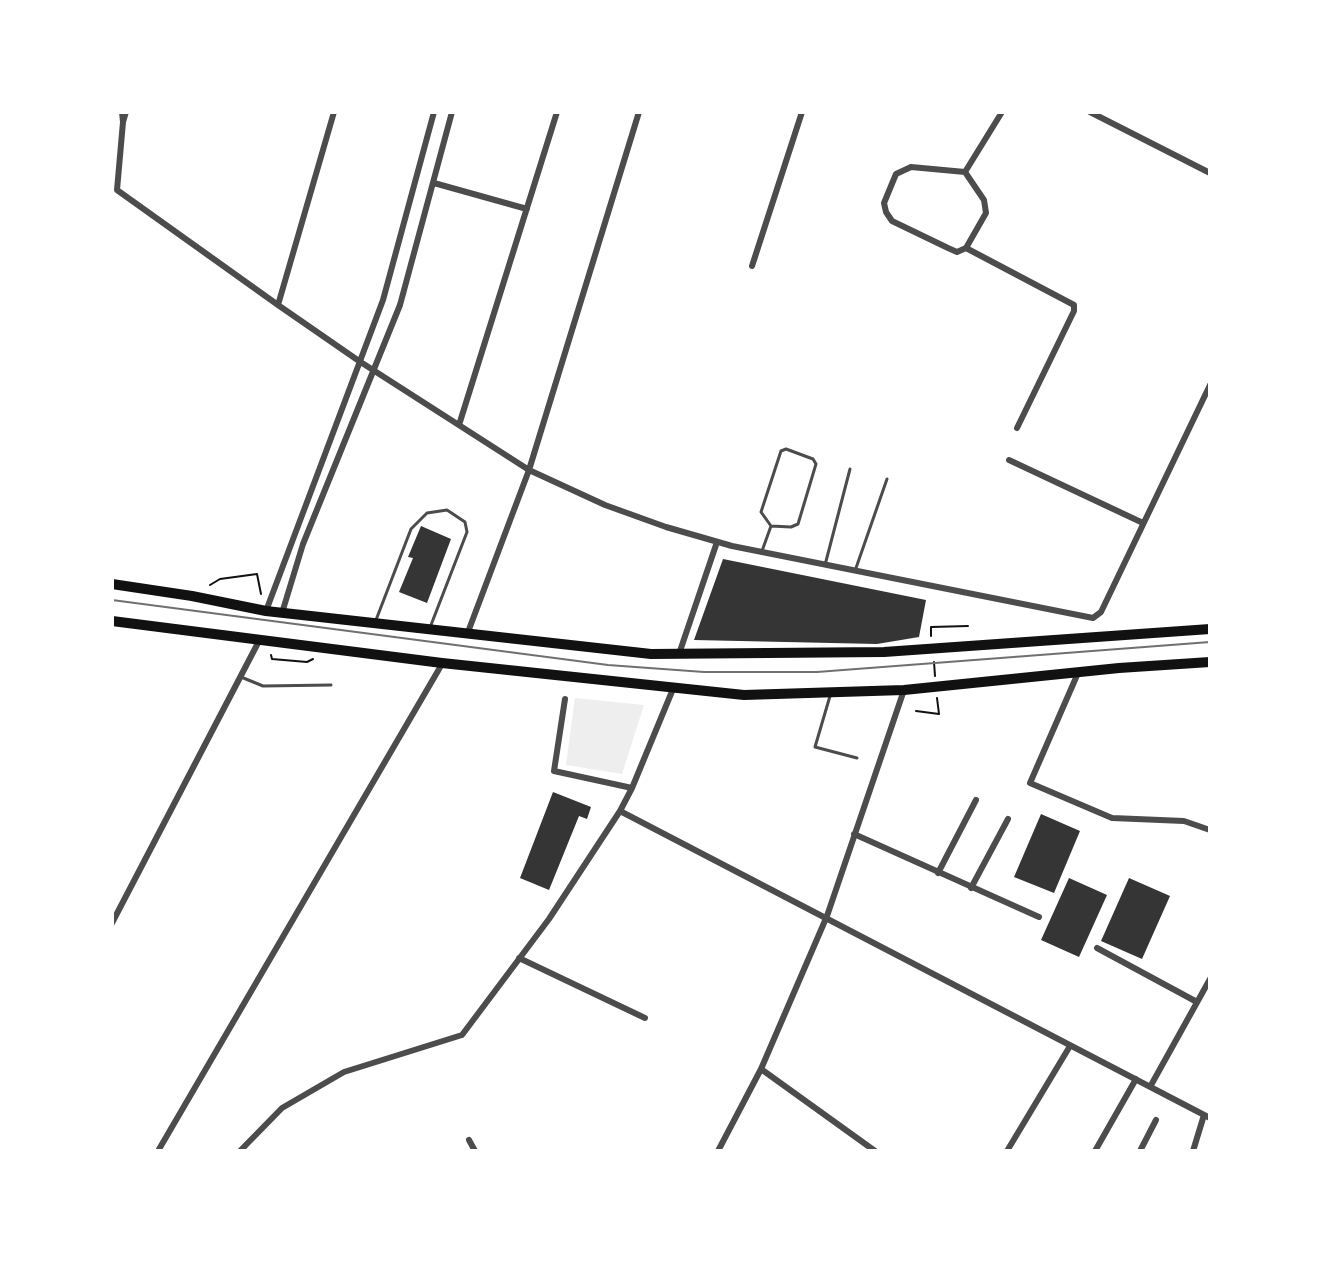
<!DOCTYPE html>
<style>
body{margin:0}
#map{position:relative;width:1322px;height:1263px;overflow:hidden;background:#fff;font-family:Figtree,sans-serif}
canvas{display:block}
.frame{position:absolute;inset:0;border:114px solid #fff;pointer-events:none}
</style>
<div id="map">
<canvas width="1322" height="1263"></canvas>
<div class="frame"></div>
</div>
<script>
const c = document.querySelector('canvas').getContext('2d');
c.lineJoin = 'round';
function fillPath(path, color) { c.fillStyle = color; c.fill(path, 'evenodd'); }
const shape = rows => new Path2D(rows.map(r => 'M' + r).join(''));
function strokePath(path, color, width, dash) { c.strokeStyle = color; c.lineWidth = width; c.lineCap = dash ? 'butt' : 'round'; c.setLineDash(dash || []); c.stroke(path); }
fillPath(shape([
 [575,698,644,705,622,774,566,765]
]), '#eee');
fillPath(shape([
 [421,526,451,539,427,603,399,592,413,558,408,557],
 [723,559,926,600,919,637,877,644,694,640],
 [553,792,591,807,587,819,579,816,549,890,520,878],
 [1041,814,1080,831,1054,893,1014,877],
 [1069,878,1107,895,1079,957,1041,940],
 [1129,878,1170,896,1142,959,1101,941]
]), '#353535');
strokePath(shape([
 [210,585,220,579,257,574,261,594],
 [931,636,931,627,968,626],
 [271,655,272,659,307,662,313,659],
 [934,662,935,676],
 [916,711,939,714,937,698]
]), '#111', 2);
strokePath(shape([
 [762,551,771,526,791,527,798,524,816,464,813,459,786,449,781,451,761,512,771,526],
 [825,565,850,469],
 [856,568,887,479],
 [376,620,411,529,427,513,447,510,465,522,467,532,431,625],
 [241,677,263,686,331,685],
 [830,696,815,747,857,758]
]), '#4c4c4c', 3);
strokePath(shape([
 [122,112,123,122,126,112],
 [1090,112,1210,173],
 [123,122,117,190,278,305,359,361,529,470,605,505,666,527,732,546,1093,618,1101,612,1210,385],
 [911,167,965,172,984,200,986,213,966,248,957,252,948,248,892,221,886,212,884,203,896,174,911,167],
 [965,172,1002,112],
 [434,183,527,209],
 [966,248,1074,305,1074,311,1017,428],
 [752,266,802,112],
 [278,305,334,112],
 [459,425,557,112],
 [1009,460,1143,523],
 [266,611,383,300,434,112],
 [282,613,303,544,400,305,452,112],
 [468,632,529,470,639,112],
 [679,654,717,542],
 [1078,673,1030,783,1112,818,1184,821,1210,830],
 [565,699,554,771,632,788],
 [620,811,1210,1118],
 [854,834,1039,917],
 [938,873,976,800],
 [971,888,1008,819],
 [112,923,259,641],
 [1097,948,1197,1002],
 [519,958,645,1018],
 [761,1069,875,1151],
 [1150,1087,1210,979],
 [469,1140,475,1151],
 [158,1151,442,664],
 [240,1151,282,1108,344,1072,462,1035,549,919,620,811,632,788,673,689],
 [718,1151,761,1069,827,916,904,690],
 [1007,1151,1070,1046],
 [1095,1151,1136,1079],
 [1140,1151,1156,1120],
 [1193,1151,1204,1115]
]), '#4c4c4c', 6);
strokePath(shape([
 [112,584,192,596,266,611,651,654,884,652,1210,629],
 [112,621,442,663,744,695,904,690,1119,668,1210,662]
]), '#111', 10);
strokePath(shape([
 [112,600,608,665,704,672,817,672,1210,642]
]), '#707070', 2);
</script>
